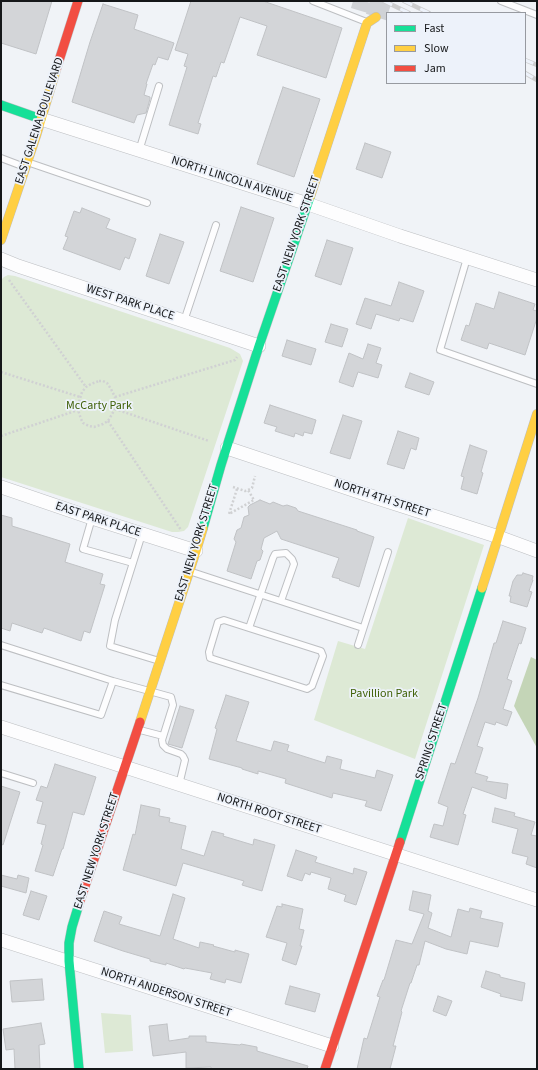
<!DOCTYPE html>
<style>
body{margin:0}
#map{position:relative;width:538px;height:1070px;overflow:hidden;background:#f0f3f7;font-family:"Source Sans 3",sans-serif}
canvas{display:block}
.frame{position:absolute;inset:0;border:2px solid #151719;pointer-events:none}
.legend{position:absolute;left:386px;top:12px;width:140px;height:72px;box-sizing:border-box;background:#edf2fa;border:1px solid #979aa0;margin:0;padding:5px 7px;list-style:none;font-size:12px;color:#151719}
.legend li{display:flex;align-items:center;gap:8px;height:20px}
.legend b{width:20px;border:1px solid #979aa0}
</style>
<div id="map">
<canvas width="538" height="1070"></canvas>
<div class="frame"></div>
<ul class="legend">
<li><b style="height:5px;background:#16e098"></b>Fast</li>
<li><b style="height:5px;background:#ffcf43"></b>Slow</li>
<li><b style="height:5px;background:#f24e42"></b>Jam</li>
</ul>
</div>
<script>
const c = document.querySelector('canvas').getContext('2d');
c.lineJoin = 'round';
function fillPath(path, color) { c.fillStyle = color; c.fill(path, 'evenodd'); }
const shape = rows => new Path2D(rows.map(r => 'M' + r).join(''));
function strokePath(path, color, width, dash) { c.strokeStyle = color; c.lineWidth = width; c.lineCap = dash ? 'butt' : 'round'; c.setLineDash(dash || []); c.stroke(path); }
function drawText(font, color, halo, rows, align = 'center') {
  c.font = font + ' "Source Sans 3",sans-serif'; c.lineWidth = 3.5; c.setLineDash([]); c.textBaseline = 'middle'; c.strokeStyle = halo; c.fillStyle = color; for (const [text, x, y, turn = 0] of rows) {
    c.save(); c.translate(x, y); c.rotate((+turn || 0) * Math.PI / 180); c.textAlign = isNaN(turn) ? turn : align; if (halo) c.strokeText(text, 0, 0); c.fillText(text, 0, 0); c.restore();
  }
}
fillPath(shape([
 [8,275,15,276,230,348,240,354,243,361,188,527,184,531,178,532,172,532,1,477,1,280,4,277],
 [408,518,484,545,415,759,314,720,338,641,365,649],
 [101,1013,131,1015,133,1051,105,1053]
]), '#dde9d5');
fillPath(shape([
 [531,657,537,660,537,748,514,706]
]), '#c4d5b7');
const building = shape([
 [1,1,52,1,36,54,1,43,1,1],
 [191,1,263,1,342,28,326,78,257,55,267,26,240,17,224,63,221,62,216,77,213,76,198,123,201,124,198,134,169,125,187,67,184,66,188,54,175,50,191,1],
 [103,4,138,15,134,29,174,43,168,60,158,57,155,65,153,64,146,84,147,84,144,95,150,97,150,99,146,113,137,115,134,123,72,102,90,42,103,4],
 [283,87,320,99,294,177,257,164,283,87],
 [365,143,391,152,382,178,356,169,365,143],
 [241,207,274,218,253,282,220,271,241,207],
 [82,208,110,219,106,228,136,239,129,259,125,257,120,270,63,249,68,237,65,236,74,211,80,213,82,208],
 [160,234,184,242,169,284,146,276,160,234],
 [327,240,353,248,341,285,315,276,327,240],
 [399,282,424,291,413,322,400,318,399,321,376,314,371,329,356,324,365,298,391,306,399,282],
 [499,292,535,304,533,310,537,311,537,318,525,355,489,343,487,349,461,340,466,325,469,326,476,303,494,309,499,292],
 [331,324,348,329,342,347,325,342,331,324],
 [287,340,316,349,311,365,282,356,287,340],
 [368,344,381,348,376,363,382,365,378,378,358,372,353,387,339,382,349,353,363,359,368,344],
 [410,373,434,382,429,395,405,387,410,373],
 [270,405,316,420,312,434,304,432,303,436,295,433,294,437,275,431,277,427,264,423,270,405],
 [343,415,362,421,350,459,330,453,343,415],
 [398,431,419,438,416,450,411,448,404,469,387,464,398,431],
 [470,445,487,451,481,472,483,473,477,494,461,489,464,477,461,476,470,445],
 [260,500,270,504,273,502,283,506,287,505,296,508,298,511,357,530,357,531,374,537,359,587,339,580,340,579,332,577,339,558,281,539,277,531,264,538,261,549,263,551,260,560,257,561,251,579,227,571,236,542,234,539,237,530,241,528,244,517,249,515,248,507,250,505,260,500],
 [1,515,12,518,12,526,70,544,65,562,103,574,100,584,105,585,90,633,84,631,81,641,44,628,42,633,12,623,10,631,1,628,1,515],
 [523,573,533,576,532,580,533,580,529,591,532,592,527,607,510,602,511,596,509,596,513,581,517,575,522,575,523,573],
 [503,621,526,628,521,644,519,643,507,679,512,681,503,709,512,712,507,726,496,722,495,725,485,722,477,746,483,748,475,773,488,777,486,781,508,784,506,799,472,787,463,814,466,815,458,845,430,837,434,824,443,826,448,807,438,803,451,763,455,764,478,698,494,643,496,643,503,621],
 [226,695,249,702,236,741,271,751,274,741,289,745,287,751,325,763,327,756,342,760,340,769,375,778,377,770,393,775,381,811,365,806,367,801,333,793,332,798,285,783,286,779,258,771,258,774,242,769,242,768,209,759,217,729,215,728,226,695],
 [180,706,194,710,182,748,168,744,180,706],
 [55,764,96,777,84,815,73,812,63,849,62,849,53,876,35,871,43,845,41,844,46,825,37,823,43,802,36,800,41,786,47,788,55,764],
 [1,786,20,792,3,845,1,844,1,786],
 [141,805,160,809,159,816,170,818,169,822,186,826,181,849,204,856,212,831,224,834,223,836,253,845,254,839,275,845,262,891,242,885,244,881,183,863,176,886,123,870,133,834,135,835,141,805],
 [495,808,515,813,514,816,535,822,531,835,537,836,537,868,526,864,528,857,512,853,518,829,492,822,495,808],
 [296,850,317,857,315,862,353,874,354,868,367,872,356,905,344,901,346,895,328,889,331,878,311,872,310,875,305,873,302,881,287,876,296,850],
 [1,875,17,879,18,875,29,878,26,893,1,886,1,875],
 [31,891,47,896,39,920,23,915,31,891],
 [413,891,431,895,428,911,432,913,428,928,451,937,458,909,469,912,470,908,482,911,480,918,503,923,498,947,470,941,467,954,446,949,425,941,419,965,417,965,411,983,410,983,401,1011,402,1012,393,1046,396,1046,390,1069,357,1069,364,1038,367,1039,380,997,377,996,383,980,384,980,396,940,412,944,424,914,409,910,413,891],
 [173,894,185,898,173,939,199,948,200,942,214,945,213,946,235,952,235,950,249,954,241,983,226,979,225,983,210,979,212,973,185,968,184,969,166,963,166,965,150,961,150,959,123,951,94,941,104,911,122,917,119,924,160,936,173,894],
 [282,904,303,909,299,929,304,930,300,946,302,946,296,965,282,960,287,943,266,937,277,906,282,907,282,904],
 [486,971,500,975,500,977,525,983,522,1001,500,996,501,994,481,987,486,971],
 [42,979,44,1000,12,1002,10,981,42,979],
 [290,986,320,994,315,1012,285,1004,290,986],
 [438,996,452,1001,446,1016,433,1011,438,996],
 [41,1023,45,1044,39,1045,40,1069,15,1069,14,1049,6,1050,3,1029,41,1023],
 [167,1024,169,1041,189,1038,189,1036,206,1036,206,1042,240,1045,241,1044,257,1047,257,1051,308,1066,307,1069,211,1069,211,1067,186,1068,186,1052,153,1056,149,1026,167,1024]
]);
fillPath(building, '#d3d5d8');
strokePath(building, '#c0c2c5', 1);
strokePath(shape([
 [361,11,364,1],
 [376,17,381,1]
]), '#cfd2d6', 21, [21, 10]);
const lane = shape([
 [313,1,364,21],
 [501,1,537,15],
 [139,151,159,86],
 [1,158,22,166],
 [30,163,147,203],
 [467,258,440,350,537,384],
 [184,321,216,225],
 [92,518,83,549,133,563],
 [142,534,115,620,110,646,156,660],
 [192,572,363,628],
 [249,628,321,651,323,656,312,686,307,689,210,658,209,652,218,622,224,620,249,628,273,558,275,554,286,553,292,559,294,564,281,601],
 [1,645,113,681,171,697,173,705,162,740,163,745,167,749,181,754,183,756,185,760,179,785],
 [358,645,388,552],
 [1,685,101,715,113,681],
 [140,730,163,736],
 [1,773,33,783]
]);
const street = shape([
 [41,119,308,204,400,236,537,280],
 [1,259,18,266,259,346],
 [227,448,374,497,499,537,537,551],
 [1,487,92,518,196,551],
 [1,727,537,900],
 [1,940,332,1046]
]);
const fast = shape([
 [1,105,41,119],
 [203,528,221,465,259,346,310,197],
 [400,842,482,588],
 [79,1069,69,961,69,943,72,927,79,904]
]);
const slow = shape([
 [310,197,367,23,376,17],
 [1,240,36,136,56,70],
 [482,588,537,414],
 [140,722,196,551,203,528]
]);
const jam = shape([
 [56,70,78,1],
 [79,904,140,722],
 [325,1069,400,842]
]);
strokePath(lane, '#bdbfc2', 8);
strokePath(street, '#bdbfc2', 14);
strokePath(fast, '#bdbfc2', 10);
strokePath(slow, '#bdbfc2', 10);
strokePath(jam, '#bdbfc2', 10);
strokePath(shape([
 [9,280,86,387],
 [1,372,80,397],
 [99,381,103,381,107,383,111,389,115,397,115,409,108,421,103,424,94,427,89,426,83,423,81,419,78,410,79,402,82,392,86,387,91,384,99,381],
 [115,397,235,360,237,357],
 [115,409,209,441],
 [108,421,181,530],
 [1,436,78,410],
 [233,487,245,491,248,490,252,488,255,476],
 [237,489,229,514,254,500,248,490]
]), '#d0d1d3', 2.5, [2, 2]);
strokePath(lane, '#fdfdfe', 6);
strokePath(street, '#fdfdfe', 13);
strokePath(fast, '#16e098', 9);
strokePath(slow, '#ffcf43', 9);
strokePath(jam, '#f24e42', 9);
const rail = shape([
 [384,1,409,13],
 [404,1,429,13],
 [525,60,537,65],
 [525,73,537,80]
]);
strokePath(rail, '#cccdcd', 4.5);
strokePath(rail, '#edf2fa', 3, [9]);
drawText('12px', '#151719', '#edf2fa', [
 ["EAST GALENA BOULEVARD",40,121,-72],
 ["NORTH LINCOLN AVENUE",232,180,18],
 ["EAST NEW YORK STREET",297,234,-71],
 ["WEST PARK PLACE",130,303,18],
 ["NORTH 4TH STREET",382,499,18],
 ["EAST PARK PLACE",98,520,18],
 ["EAST NEW YORK STREET",197,543,-73],
 ["SPRING STREET",432,742,-72],
 ["NORTH ROOT STREET",269,814,18],
 ["EAST NEW YORK STREET",97,851,-72],
 ["NORTH ANDERSON STREET",166,993,18]
]);
drawText('12px', '#416209', '#edf2fa', [
 ["McCarty Park",99,406],
 ["Pavillion Park",384,694]
]);
</script>
